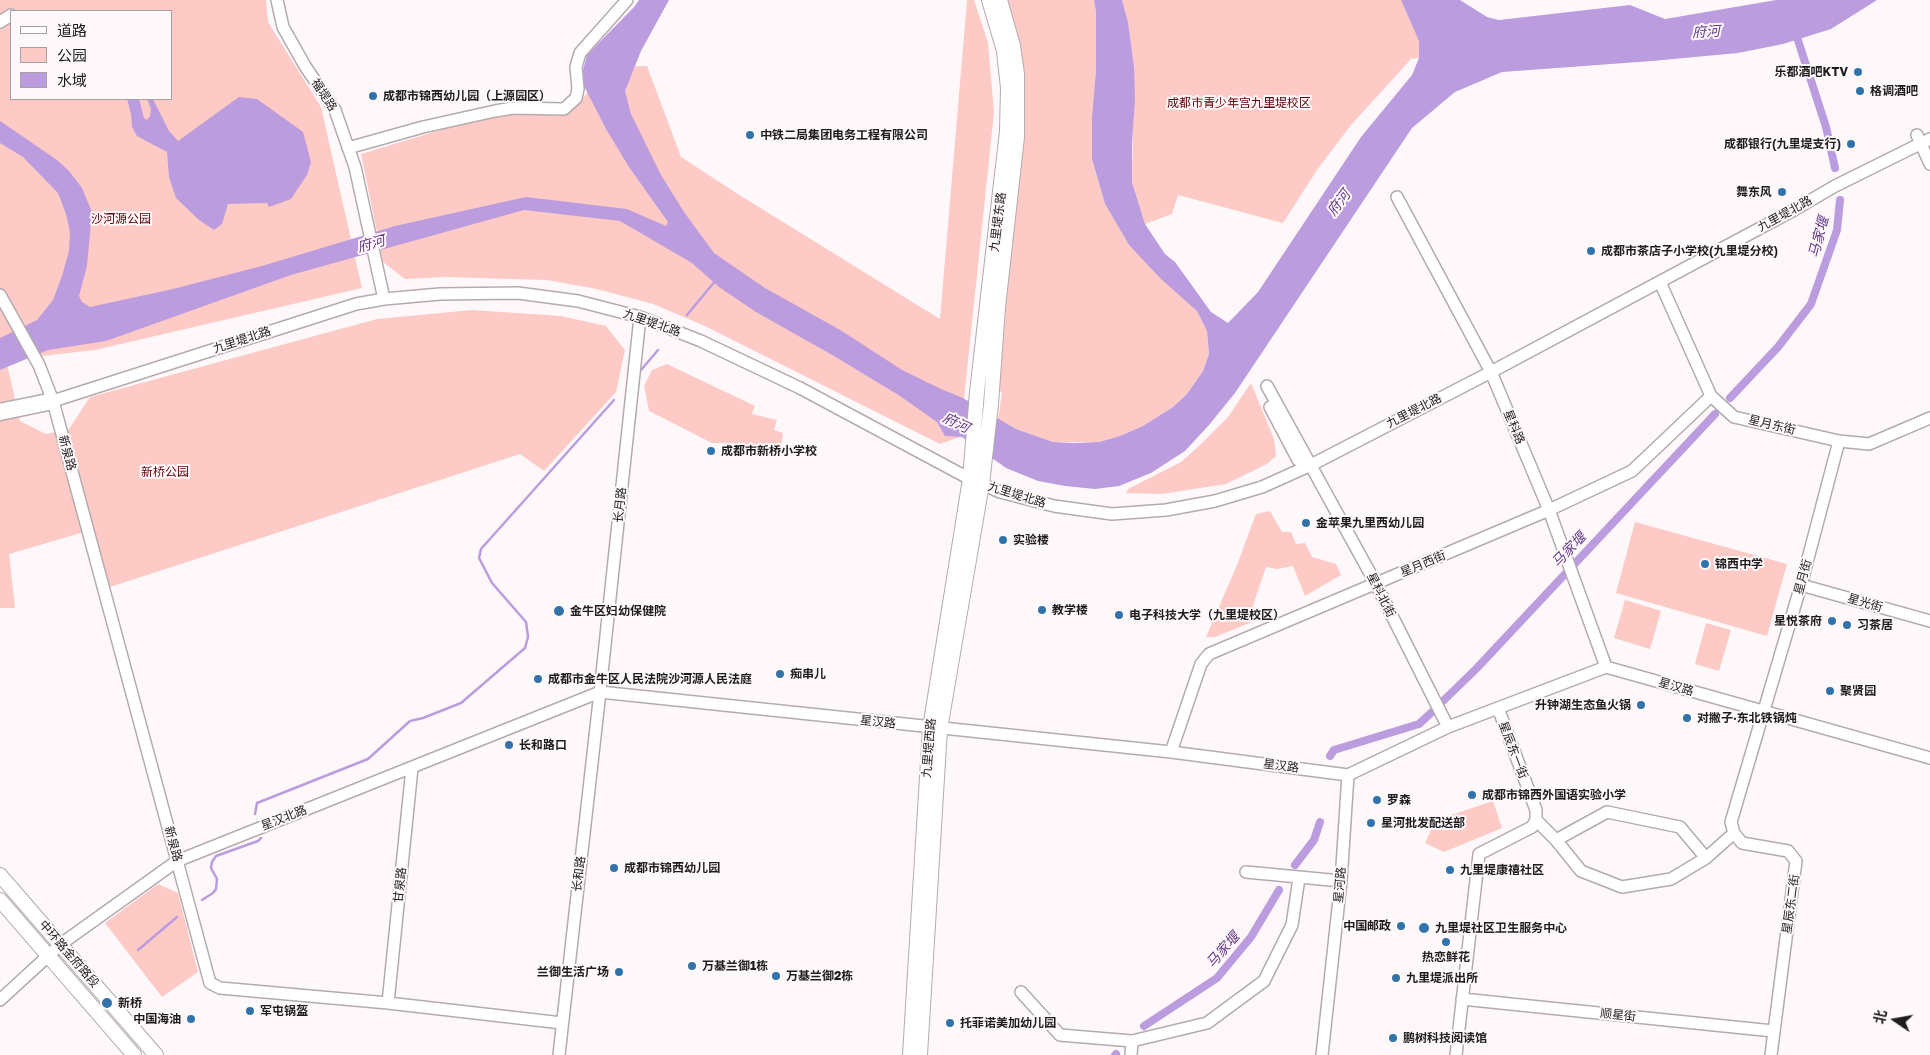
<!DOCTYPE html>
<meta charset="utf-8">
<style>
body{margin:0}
#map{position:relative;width:1930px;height:1055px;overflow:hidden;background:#fff8fb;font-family:"Golos Text","Noto Sans SC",sans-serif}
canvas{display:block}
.legend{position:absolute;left:10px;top:10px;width:162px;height:90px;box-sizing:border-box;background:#fff8fb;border:1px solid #a5a0a3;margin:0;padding:6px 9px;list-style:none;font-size:15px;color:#1f1c1e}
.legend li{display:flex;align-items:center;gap:10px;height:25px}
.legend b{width:25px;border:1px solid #a5a0a3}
.north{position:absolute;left:1870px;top:995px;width:50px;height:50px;-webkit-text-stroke:4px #fff8fb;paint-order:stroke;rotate:282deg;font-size:14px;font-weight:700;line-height:20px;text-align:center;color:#1f1c1e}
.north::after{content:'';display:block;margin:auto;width:18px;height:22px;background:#1f1c1e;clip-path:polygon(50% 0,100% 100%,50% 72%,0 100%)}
</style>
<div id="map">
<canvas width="1930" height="1055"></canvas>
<ul class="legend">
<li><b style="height:6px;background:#fff"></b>道路</li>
<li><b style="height:14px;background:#fdcac5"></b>公园</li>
<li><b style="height:14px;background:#bb9cde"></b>水域</li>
</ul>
<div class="north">北</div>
</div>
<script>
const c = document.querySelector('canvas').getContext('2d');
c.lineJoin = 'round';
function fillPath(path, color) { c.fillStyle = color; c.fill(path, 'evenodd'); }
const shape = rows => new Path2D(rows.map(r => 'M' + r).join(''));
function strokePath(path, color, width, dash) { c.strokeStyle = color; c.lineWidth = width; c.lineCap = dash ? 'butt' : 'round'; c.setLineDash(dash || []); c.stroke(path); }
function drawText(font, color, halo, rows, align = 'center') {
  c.font = font + ' "Golos Text","Noto Sans SC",sans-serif'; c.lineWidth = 4; c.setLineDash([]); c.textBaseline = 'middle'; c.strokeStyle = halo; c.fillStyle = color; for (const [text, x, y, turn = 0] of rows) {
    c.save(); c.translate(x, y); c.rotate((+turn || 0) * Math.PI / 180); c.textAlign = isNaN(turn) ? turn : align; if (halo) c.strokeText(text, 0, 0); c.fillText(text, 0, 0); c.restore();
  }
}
fillPath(shape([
 [0,0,266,0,268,22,321,107,362,288,95,350,6,360,20,421,46,434,69,429,90,397,377,319,472,310,561,316,606,326,625,350,616,392,544,471,520,454,110,587,91,530,9,554,15,608,0,608],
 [11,11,171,11,171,99,11,99],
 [967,0,974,0,988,43,994,112,960,437,940,444,705,326,653,304,597,289,547,280,445,277,405,279,383,262,361,154,497,113,539,113,557,116,565,114,572,110,610,67,647,66,681,157,741,196,940,319],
 [1005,0,1094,0,1096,12,1096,70,1092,117,1092,159,1105,204,1129,245,1197,311,1207,331,1209,354,1203,371,1187,394,1173,407,1143,426,1120,436,1099,442,1053,442,1016,429,998,419,1002,393,996,386,1025,100,1014,32],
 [1122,0,1401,0,1419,40,1419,58,1411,59,1351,125,1317,170,1283,223,1178,195,1172,214,1145,224,1132,182,1134,66,1128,22],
 [667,364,755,406,752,414,777,420,774,430,783,433,780,453,739,443,712,443,649,411,644,386,652,370],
 [1251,383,1274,439,1276,456,1267,464,1226,484,1162,494,1126,493,1128,489,1181,462,1198,447,1228,417],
 [1270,511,1282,532,1291,532,1296,544,1305,543,1312,557,1336,564,1341,575,1305,596,1293,566,1277,569,1266,567,1253,605,1257,620,1215,637,1206,637,1237,565,1256,514],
 [1635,522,1787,564,1767,636,1616,593],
 [1625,600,1661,611,1650,649,1614,638],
 [1706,623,1731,630,1719,671,1695,664],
 [1493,801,1502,828,1444,852,1425,843,1436,820],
 [158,884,178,893,198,972,162,997,105,923]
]), '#fdcac5');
fillPath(shape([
 [639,0,669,0,641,51,625,91,631,114,661,175,684,212,714,253,765,288,842,331,902,370,941,389,963,398,1016,429,1053,442,1074,443,1099,442,1120,436,1143,426,1173,407,1187,394,1203,371,1209,354,1207,331,1197,311,1161,279,1129,245,1105,204,1092,159,1092,117,1096,70,1096,12,1094,0,1122,0,1128,22,1134,66,1135,99,1132,143,1132,182,1145,224,1165,254,1175,262,1211,312,1228,323,1258,292,1361,137,1412,75,1419,58,1419,41,1401,0,1460,0,1487,17,1499,20,1630,5,1665,19,1776,0,1877,0,1831,29,1783,44,1738,53,1652,61,1502,72,1455,92,1412,128,1235,393,1209,425,1185,451,1151,473,1119,486,1095,489,1065,486,1038,481,1006,468,962,437,945,436,937,422,900,396,834,356,756,312,719,287,692,263,620,221,524,210,291,275,106,341,48,350,0,370,0,338,37,320,53,300,62,276,69,251,70,232,66,214,58,193,23,157,0,143,0,121,57,160,69,171,82,188,92,212,87,266,79,296,82,302,90,307,173,289,262,266,395,226,526,197,627,209,666,226,668,222,629,167,606,129,584,86,583,70,587,55,634,7],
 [239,97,257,99,303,132,311,162,307,175,291,199,269,207,267,203,228,204,222,224,214,230,199,220,176,198,169,177,167,152,137,136,132,127,131,114,127,99,139,99,144,118,147,120,150,116,151,109,147,99,153,99,169,131,178,141]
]), '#bb9cde');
strokePath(shape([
 [687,315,716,280],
 [641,370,658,350],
 [255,814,257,803,368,759,410,721,423,718,461,703,525,648,528,637,526,622,492,583,479,558,481,549,614,400],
 [202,900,213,893,216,889,217,879,211,868,212,862,216,856,258,841,261,838],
 [138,950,177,917]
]), '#bb9cde', 2.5);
strokePath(shape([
 [1795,31,1826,127,1835,168],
 [1730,398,1778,347,1811,304,1837,230,1840,200],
 [1441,703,1476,669,1715,414],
 [1330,756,1334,750,1419,724,1432,712],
 [1295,865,1314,840,1320,822],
 [1144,1026,1217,978,1251,937,1279,890],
 [1115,1055,1116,1054]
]), '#bb9cde', 8);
const minor = shape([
 [277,0,283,27,305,66,335,110,355,167,384,299],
 [0,22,11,15],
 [1917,135,1930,164],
 [348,148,423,127,495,111,513,108,564,109,576,98,578,89,576,67,580,53,627,0],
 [1397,197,1491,372,1549,510,1606,667],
 [1660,282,1711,396,1734,417,1839,441,1869,444,1930,418],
 [0,295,39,365,53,401,210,983,220,988,388,1003,562,1023],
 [1267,386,1376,584,1448,727],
 [53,401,356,304,384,299,440,294,518,293,578,301,640,317,701,341,800,388,970,479,1000,492,1054,506,1112,514,1166,510,1215,501,1262,487,1311,465,1491,372,1794,210,1835,186,1930,139],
 [1270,407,1298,460,1311,465],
 [1801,585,1930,621],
 [1171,752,1201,664,1209,654,1549,510,1632,471,1711,396],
 [1536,820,1556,840,1581,871,1622,887,1671,879,1706,858,1734,833],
 [1556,840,1607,812,1680,827,1706,858],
 [1246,872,1341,881],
 [1021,992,1060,1035,1132,1041,1207,1023,1264,981,1292,925,1299,878],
 [1462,999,1773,1031],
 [0,1000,61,944,177,861,600,692,1171,752,1348,775,1448,727,1606,667,1930,758],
 [388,1003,412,768],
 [559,1055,600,692,640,317],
 [1131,1055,1132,1041],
 [1322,1055,1341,881,1348,775],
 [1456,1055,1479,854,1532,827,1536,820,1536,810,1498,708],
 [1771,1055,1796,861,1788,851,1742,843,1734,833,1731,822,1801,585,1839,441]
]);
const major = shape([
 [0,875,156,1055],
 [0,900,134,1055],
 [910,1055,930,728,970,479,977,392,1007,131,1008,88,1004,51,989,0],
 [920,1055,940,729,982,484,991,404,998,307,1017,137,1017,74,1013,46,1000,0]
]);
const highway = shape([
 [0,412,53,401]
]);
strokePath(minor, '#b3abaf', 14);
strokePath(major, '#b3abaf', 16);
strokePath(highway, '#b3abaf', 19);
strokePath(minor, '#fff', 11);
strokePath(major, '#fff', 14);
strokePath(highway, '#fff', 16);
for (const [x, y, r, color] of [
 [1858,72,5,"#3173a9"],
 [1860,91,5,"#3173a9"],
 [373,96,5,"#3173a9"],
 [750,135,5,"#3173a9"],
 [1851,144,5,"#3173a9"],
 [1782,192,5,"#3173a9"],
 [1591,251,5,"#3173a9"],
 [711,451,5,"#3173a9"],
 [1306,523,5,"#3173a9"],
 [1003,540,5,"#3173a9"],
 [1705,564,5,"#3173a9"],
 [1042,610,5,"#3173a9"],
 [559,611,6,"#3173a9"],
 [1119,615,5,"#3173a9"],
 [1832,621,5,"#3173a9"],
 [1847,625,5,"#3173a9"],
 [780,674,5,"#3173a9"],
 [538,679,5,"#3173a9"],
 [1830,691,5,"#3173a9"],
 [1641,705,5,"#3173a9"],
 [1687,718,5,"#3173a9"],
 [509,745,5,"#3173a9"],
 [1472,795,5,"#3173a9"],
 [1377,800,5,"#3173a9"],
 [1371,823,5,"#3173a9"],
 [614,868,5,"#3173a9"],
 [1450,870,5,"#3173a9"],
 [1401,926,5,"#3173a9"],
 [1424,928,6,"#3173a9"],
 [1446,942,5,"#3173a9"],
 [692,966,5,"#3173a9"],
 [619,972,5,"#3173a9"],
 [776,976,5,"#3173a9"],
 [1396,978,5,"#3173a9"],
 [107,1003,6,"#3173a9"],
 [250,1011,5,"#3173a9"],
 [191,1019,5,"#3173a9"],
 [950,1023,5,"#3173a9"],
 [1393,1038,5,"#3173a9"]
]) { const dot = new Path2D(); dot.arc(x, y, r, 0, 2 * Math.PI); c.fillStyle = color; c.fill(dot); strokePath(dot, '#fff8fb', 2); }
drawText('bold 12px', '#1f1c1e', '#fff8fb', [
 ["乐都酒吧KTV",1848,72,"right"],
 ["格调酒吧",1870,91],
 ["成都市锦西幼儿园（上源园区）",383,96],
 ["中铁二局集团电务工程有限公司",760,135],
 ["成都银行(九里堤支行)",1841,144,"right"],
 ["舞东风",1772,192,"right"],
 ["成都市茶店子小学校(九里堤分校)",1601,251],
 ["成都市新桥小学校",721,451],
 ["金苹果九里西幼儿园",1316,523],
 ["实验楼",1013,540],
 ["锦西中学",1715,564],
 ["教学楼",1052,610],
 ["金牛区妇幼保健院",570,611],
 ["电子科技大学（九里堤校区）",1129,615],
 ["星悦茶府",1822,621,"right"],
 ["习茶居",1857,625],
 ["痴串儿",790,674],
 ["成都市金牛区人民法院沙河源人民法庭",548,679],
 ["聚贤园",1840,691],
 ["升钟湖生态鱼火锅",1631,705,"right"],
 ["对撇子·东北铁锅炖",1697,718],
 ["长和路口",519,745],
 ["成都市锦西外国语实验小学",1482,795],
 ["罗森",1387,800],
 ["星河批发配送部",1381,823],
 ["成都市锦西幼儿园",624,868],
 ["九里堤康禧社区",1460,870],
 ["中国邮政",1391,926,"right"],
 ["九里堤社区卫生服务中心",1435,928],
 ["热恋鲜花",1446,957,"center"],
 ["万基兰御1栋",702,966],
 ["兰御生活广场",609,972,"right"],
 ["万基兰御2栋",786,976],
 ["九里堤派出所",1406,978],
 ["新桥",118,1003],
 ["军屯锅盔",260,1011],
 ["中国海油",181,1019,"right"],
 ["托菲诺美加幼儿园",960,1023],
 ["鹏树科技阅读馆",1403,1038]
], 'left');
drawText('12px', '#1f1c1e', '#fff8fb', [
 ["福堤路",324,95,57],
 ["九里堤北路",1785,214,-29],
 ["九里堤东路",998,222,-83],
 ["九里堤北路",652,323,19],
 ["九里堤北路",242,340,-18],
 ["九里堤北路",1414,411,-27],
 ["星月东街",1772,425,13],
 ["星科路",1514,427,67],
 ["新泉路",67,453,75],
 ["九里堤北路",1017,495,17],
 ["长月路",620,505,-84],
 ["星月西街",1423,564,-23],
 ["星月街",1803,577,-75],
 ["星科北街",1381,595,63],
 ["星光街",1865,603,16],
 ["星汉路",1676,687,16],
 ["星汉路",878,722,6],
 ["九里堤西路",929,748,-85],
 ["星辰东一街",1513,750,69],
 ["星汉路",1281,766,7],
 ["星汉北路",284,818,-21],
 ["新泉路",173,844,75],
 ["长和路",579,874,-83],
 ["甘泉路",400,885,-84],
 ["星河路",1340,885,-85],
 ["星辰东二街",1791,904,-82],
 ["中环路金府路段",69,954,49],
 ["顺星街",1618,1015,6]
]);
drawText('12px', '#620009', '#fff8fb', [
 ["成都市青少年宫九里堤校区",1239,103],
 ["沙河源公园",121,219],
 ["新桥公园",165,472]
]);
drawText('italic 14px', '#623987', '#fff8fb', [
 ["府河",1706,32,-3],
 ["府河",1339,203,-53],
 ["马家堰",1819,237,-75],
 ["府河",371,244,-15],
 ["府河",956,423,25],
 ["马家堰",1569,550,-46],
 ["马家堰",1223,950,-49]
]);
</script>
